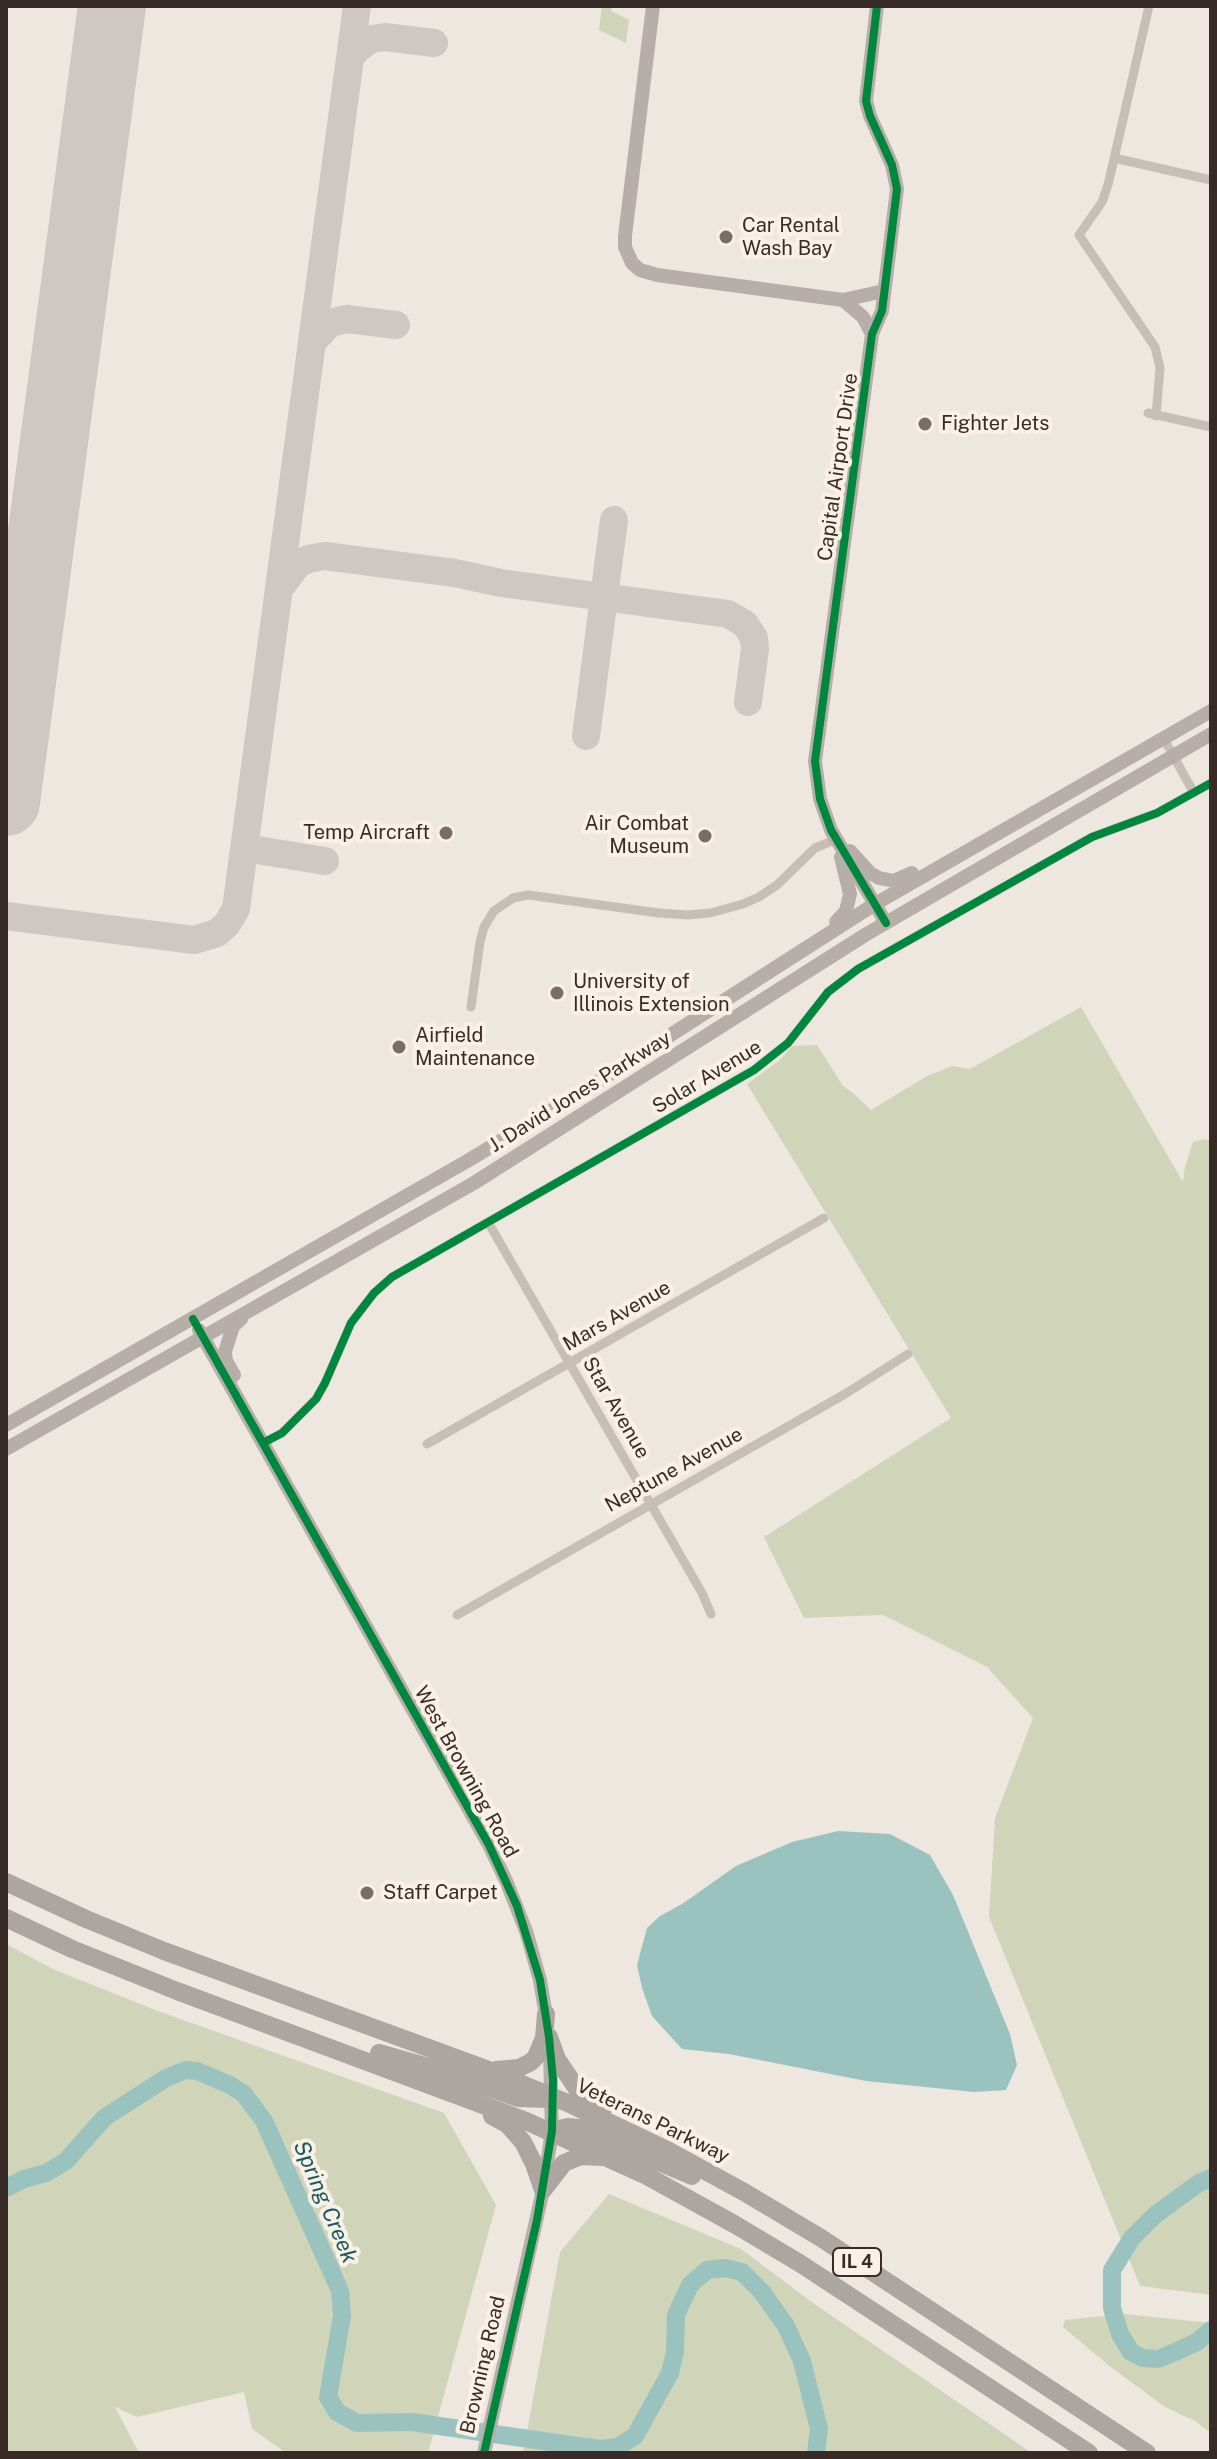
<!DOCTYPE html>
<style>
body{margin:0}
#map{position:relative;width:1217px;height:2459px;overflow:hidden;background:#eee7e0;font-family:"Public Sans",sans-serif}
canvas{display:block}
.frame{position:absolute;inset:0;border:8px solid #382b27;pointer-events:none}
</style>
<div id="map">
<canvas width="1217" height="2459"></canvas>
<div class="frame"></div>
</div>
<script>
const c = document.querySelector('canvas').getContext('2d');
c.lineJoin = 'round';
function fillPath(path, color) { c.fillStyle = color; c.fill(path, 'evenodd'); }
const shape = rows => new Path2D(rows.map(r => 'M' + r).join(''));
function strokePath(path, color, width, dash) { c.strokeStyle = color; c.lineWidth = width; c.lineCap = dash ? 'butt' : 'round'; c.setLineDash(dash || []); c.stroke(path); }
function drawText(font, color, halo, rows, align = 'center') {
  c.font = font + ' "Public Sans",sans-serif'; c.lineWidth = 8; c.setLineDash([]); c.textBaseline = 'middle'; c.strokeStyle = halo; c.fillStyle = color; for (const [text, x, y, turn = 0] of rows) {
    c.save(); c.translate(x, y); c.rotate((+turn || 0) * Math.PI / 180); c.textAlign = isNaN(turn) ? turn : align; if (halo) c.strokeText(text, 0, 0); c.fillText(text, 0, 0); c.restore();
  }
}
fillPath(shape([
 [602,6,612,6,611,11,629,20,626,43,599,30],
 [1081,1007,1183,1182,1185,1167,1193,1142,1205,1139,1211,1141,1211,2295,1140,2286,989,1917,995,1818,1033,1718,987,1667,883,1615,804,1618,764,1537,951,1418,747,1084,780,1060,792,1046,817,1045,843,1086,853,1093,871,1110,927,1076,952,1066,970,1069],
 [6,1944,55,1970,158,2011,444,2113,496,2205,428,2453,286,2453,252,2429,244,2392,137,2417,115,2407,139,2453,6,2453],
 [609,2194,741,2249,813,2303,1032,2453,523,2453,560,2252],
 [1124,2314,1211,2323,1211,2433,1195,2421,1165,2407,1112,2368,1063,2327,1065,2320]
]), '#d0d4b8');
fillPath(shape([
 [838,1831,890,1834,930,1855,953,1895,1010,2034,1017,2065,1006,2090,974,2092,866,2081,729,2054,682,2049,652,2016,642,1988,637,1965,647,1928,660,1916,682,1904,736,1866,792,1842]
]), '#9ac3c0');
strokePath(shape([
 [1211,2178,1199,2183,1155,2215,1132,2238,1112,2270,1112,2308,1120,2334,1131,2352,1143,2358,1158,2359,1175,2352,1197,2342,1211,2330],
 [6,2188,24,2179,46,2173,66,2161,104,2118,166,2078,186,2070,197,2071,230,2085,244,2094,264,2121,329,2266,340,2291,342,2316,328,2397,337,2412,357,2423,412,2422,584,2447,601,2449,618,2447,635,2436,670,2373,675,2352,676,2315,690,2285,707,2270,725,2268,742,2272,762,2292,786,2326,802,2361,819,2429,816,2453]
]), '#9ac3c0', 18);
strokePath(shape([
 [350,59,356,50,371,39,385,37,434,43],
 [312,342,330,323,347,319,396,325],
 [280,588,297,565,308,559,325,556,455,573,501,583,728,614,745,624,754,638,755,649,748,702],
 [586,736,614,520],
 [245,848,325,861],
 [6,916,194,940,217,933,227,924,236,909,357,6]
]), '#cec7c2', 28);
strokePath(shape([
 [6,802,112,6]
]), '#cec7c2', 68);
strokePath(shape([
 [1149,6,1108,185,1102,202,1079,235,1155,347,1160,368,1156,416],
 [1114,158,1211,180],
 [1148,413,1211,427],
 [1164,739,1194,793],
 [471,1007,480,942,484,927,494,911,513,898,528,895,659,913,688,915,710,913,743,904,759,897,777,885,815,848,837,839],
 [488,1222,702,1593,711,1614],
 [263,1443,282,1433,316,1399,325,1383,351,1323,374,1293,392,1277,754,1070,788,1043,828,992,858,969,1092,837,1157,813,1211,783],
 [427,1444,824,1218],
 [457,1615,845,1394,908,1354]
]), '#c7beb8', 9);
strokePath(shape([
 [653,6,625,236,625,247,632,263,640,270,657,275,843,300,884,291],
 [877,6,866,101,870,116,892,165,897,189,882,311,872,334,815,761,820,799,831,830,886,923],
 [843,300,863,317,872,334],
 [850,851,870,873,879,878,894,881,912,873],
 [836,922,846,911,850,894,841,857],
 [199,1330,489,1845,507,1883,526,1931,540,1980,547,2022],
 [234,1375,226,1361,225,1352,233,1326,241,1319],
 [6,1425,469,1160,580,1093,875,904,1211,711],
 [6,1449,474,1183,865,935,1211,734],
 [484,2453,543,2190,552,2131,550,2051]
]), '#b7aea9', 14);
strokePath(shape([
 [6,1882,86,1919,164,1951,486,2069,570,2104,667,2150,744,2192,821,2238,1147,2453],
 [6,1918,72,1949,177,1991,526,2121,647,2176,734,2224,801,2264,1089,2453],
 [549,2037,557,2059,577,2089,587,2100,603,2109],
 [379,2053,438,2070,518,2098,546,2099],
 [496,2070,519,2068,531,2062,536,2057,544,2038,546,2014],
 [492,2116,507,2124,523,2142,534,2164,543,2190],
 [552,2131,568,2127,579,2128,692,2176],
 [543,2190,564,2163,581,2156,601,2157]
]), '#ada59f', 18);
strokePath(shape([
 [877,6,866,101,870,116,892,165,897,189,882,311,872,334,815,761,820,799,831,830,886,923],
 [193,1319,489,1845,517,1906,540,1980,549,2037,553,2080,552,2131,537,2220,484,2453],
 [263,1443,282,1433,316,1399,325,1383,351,1323,374,1293,392,1277,754,1070,788,1043,828,992,858,969,1092,837,1157,813,1211,783]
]), '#00873e', 8);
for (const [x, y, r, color] of [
 [726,237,8,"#786d68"],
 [925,424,8,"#786d68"],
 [446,833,8,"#786d68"],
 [705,836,8,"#786d68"],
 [557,993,8,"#786d68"],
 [399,1047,8,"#786d68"],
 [367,1893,8,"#786d68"]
]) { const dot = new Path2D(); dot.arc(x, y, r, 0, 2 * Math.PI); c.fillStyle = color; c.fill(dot); strokePath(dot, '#fbf0e6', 3); }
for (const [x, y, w] of [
 [857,2262,48]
]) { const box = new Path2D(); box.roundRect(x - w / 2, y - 14, w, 28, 6); c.fillStyle = '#fbf0e6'; c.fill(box); strokePath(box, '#382b27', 2); }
drawText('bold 18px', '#382b27', null, [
 ["IL 4",857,2262]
]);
drawText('20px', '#382b27', '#fbf0e6', [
 ["Car Rental",742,226],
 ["Wash Bay",742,249],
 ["Fighter Jets",941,424],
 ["Air Combat",689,824,"right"],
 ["Museum",689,847,"right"],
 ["Temp Aircraft",430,833,"right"],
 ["University of",573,982],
 ["Illinois Extension",573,1005],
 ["Airfield",415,1036],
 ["Maintenance",415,1059],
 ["Staff Carpet",383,1893]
], 'left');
drawText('20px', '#382b27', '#fbf0e6', [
 ["Capital Airport Drive",838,467,-82],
 ["Solar Avenue",707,1077,-31],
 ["J. David Jones Parkway",580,1092,-32],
 ["Mars Avenue",617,1316,-30],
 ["Star Avenue",616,1408,60],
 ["Neptune Avenue",674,1470,-29],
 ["West Browning Road",466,1772,61],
 ["Veterans Parkway",653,2121,26],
 ["Browning Road",483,2365,-77]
]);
drawText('italic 22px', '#185d5e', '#fbf0e6', [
 ["Spring Creek",325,2202,67]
]);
</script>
